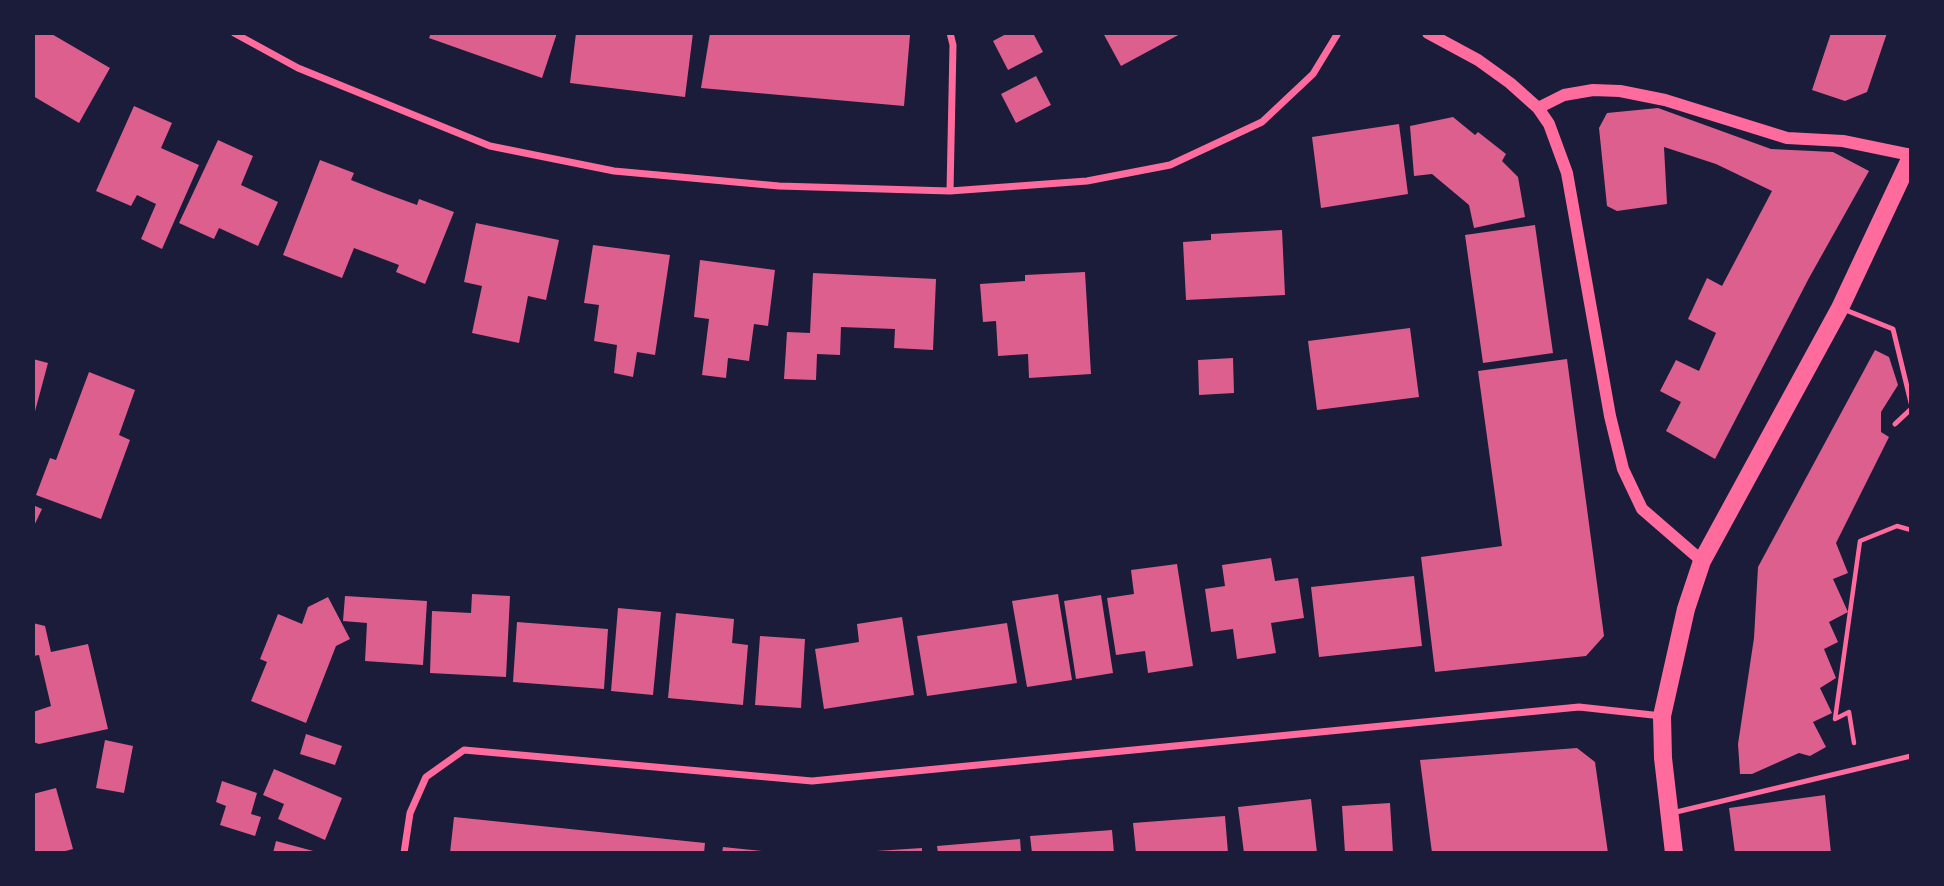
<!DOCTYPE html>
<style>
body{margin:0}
#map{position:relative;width:1944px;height:886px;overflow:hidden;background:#1b1b3a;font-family:Ubuntu,sans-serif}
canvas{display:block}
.frame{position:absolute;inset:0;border:35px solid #1b1b3a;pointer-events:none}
</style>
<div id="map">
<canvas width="1944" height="886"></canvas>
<div class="frame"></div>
</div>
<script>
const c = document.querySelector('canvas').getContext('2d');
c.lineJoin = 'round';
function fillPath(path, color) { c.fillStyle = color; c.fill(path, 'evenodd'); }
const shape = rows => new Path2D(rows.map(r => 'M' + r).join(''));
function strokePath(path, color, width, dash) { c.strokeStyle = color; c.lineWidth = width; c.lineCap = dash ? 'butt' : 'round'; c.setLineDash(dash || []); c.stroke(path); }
fillPath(shape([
 [33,33,50,33,110,68,79,123,33,96],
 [431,33,557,33,542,78,429,38],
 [576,33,693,33,685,97,570,83],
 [710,33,910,35,904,106,701,88],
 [1008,33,1033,33,1043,52,1008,70,993,41],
 [1103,33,1182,33,1121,66],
 [1831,33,1887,33,1867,92,1845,101,1812,90],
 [1036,76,1051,105,1016,123,1001,94],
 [134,106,172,123,161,148,199,165,162,249,141,239,156,204,137,195,131,206,96,191],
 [1658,108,1771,149,1833,152,1869,171,1809,278,1715,459,1666,431,1681,402,1660,391,1676,360,1699,371,1716,333,1688,319,1707,278,1722,286,1772,191,1716,164,1664,147,1667,204,1617,211,1607,206,1599,128,1607,113],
 [1453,117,1475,135,1478,132,1506,154,1502,161,1518,177,1525,217,1474,228,1469,205,1432,174,1414,176,1410,126],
 [1399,124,1408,194,1321,208,1312,137],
 [218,140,253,156,241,185,278,202,258,246,219,228,214,239,179,223],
 [320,160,354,173,351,180,384,193,417,205,419,199,454,212,425,284,396,272,399,265,354,248,342,278,283,255],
 [476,223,559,240,546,300,528,296,519,343,472,333,482,286,464,282],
 [1535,225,1553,353,1483,363,1465,235],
 [1282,230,1285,295,1186,300,1183,242,1211,240,1211,234],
 [593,245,670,255,655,355,637,352,633,377,614,373,617,345,594,341,599,305,584,303],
 [700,260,775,270,768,326,754,324,749,361,728,358,726,378,702,375,709,319,694,317],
 [1085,272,1091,374,1029,378,1028,354,998,356,996,321,983,322,980,284,1025,281,1025,275],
 [813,273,936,279,933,350,894,348,895,329,841,327,840,355,817,354,816,380,784,379,787,332,810,333],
 [1410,328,1419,397,1317,410,1308,341],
 [1875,350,1889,357,1898,385,1881,412,1881,432,1889,437,1836,543,1848,573,1833,579,1848,612,1829,622,1838,642,1824,649,1836,678,1820,688,1832,713,1813,722,1826,747,1810,756,1799,753,1752,774,1740,774,1738,744,1754,638,1758,567],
 [1233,358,1234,393,1199,395,1198,360],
 [33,359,48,363,34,415,33,414],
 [1567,359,1604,636,1586,656,1435,672,1421,557,1502,546,1478,371],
 [89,372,135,390,119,435,130,440,101,519,36,495,50,458,56,460],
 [33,505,42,509,33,528],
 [1271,558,1275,581,1298,578,1304,618,1271,623,1276,653,1237,659,1233,629,1211,632,1205,589,1225,586,1222,565],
 [1177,564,1193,666,1148,673,1145,651,1116,655,1107,598,1134,594,1131,570],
 [1414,576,1422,646,1319,657,1311,587],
 [472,594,510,596,506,677,430,673,432,611,471,613],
 [1058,594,1072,680,1027,687,1012,601],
 [1101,595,1113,673,1076,679,1064,601],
 [345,596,427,601,423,665,365,661,367,623,343,621],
 [328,597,350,639,336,646,306,723,251,701,267,662,260,659,278,614,302,624,308,607],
 [618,608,661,612,653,695,611,691],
 [676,613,734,619,732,643,748,645,743,705,668,698],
 [902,617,914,695,824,709,815,649,859,642,857,624],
 [517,622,608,629,604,689,513,682],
 [33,623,45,626,51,652,88,644,108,729,39,744,33,742,33,712,51,706,39,655,33,656],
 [1007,623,1017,683,927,696,917,636],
 [760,636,805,639,801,708,755,705],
 [306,734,342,746,335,765,300,754],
 [105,740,133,746,124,793,96,788],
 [1577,748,1595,762,1608,853,1432,853,1420,760],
 [274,769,342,798,325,840,278,819,284,804,263,795],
 [222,781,257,793,251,814,261,817,255,836,220,825,226,806,216,802],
 [56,788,73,849,58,853,33,853,33,794],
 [1825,795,1831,853,1735,853,1729,808],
 [1311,799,1317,853,1244,853,1238,807],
 [1390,803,1393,853,1345,853,1342,806],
 [1225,816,1228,853,1136,853,1133,823],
 [454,817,705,843,704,853,450,853],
 [1112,830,1114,853,1032,853,1030,836],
 [1020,839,1021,853,938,853,937,846],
 [276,841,317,852,317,853,273,853],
 [723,847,762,851,761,853,722,853],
 [922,848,922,853,876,853,876,851]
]), '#dd5f8e');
strokePath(shape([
 [1835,719,1860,541,1897,526,1911,530],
 [1835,719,1849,712,1854,743]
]), '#ff6b9d', 4.5);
strokePath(shape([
 [1843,309,1893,329,1911,403],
 [1895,424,1911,409],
 [1672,813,1911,756]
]), '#ff6b9d', 5);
strokePath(shape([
 [234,33,298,68,490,146,614,171,779,186,950,191,1087,181,1170,165,1262,122,1313,74,1338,33],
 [950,33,953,45,950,191],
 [404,853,410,813,426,777,464,750,812,781,1579,707,1662,716]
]), '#ff6b9d', 7);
strokePath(shape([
 [1428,33,1478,60,1510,83,1538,108,1549,124,1567,173,1610,416,1623,469,1642,509,1702,561],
 [1538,108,1564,95,1593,90,1620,91,1665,100,1787,138,1843,141,1911,155]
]), '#ff6b9d', 12);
strokePath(shape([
 [1674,853,1663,758,1662,716,1686,609,1702,561,1840,308,1911,157]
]), '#ff6b9d', 18);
</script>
